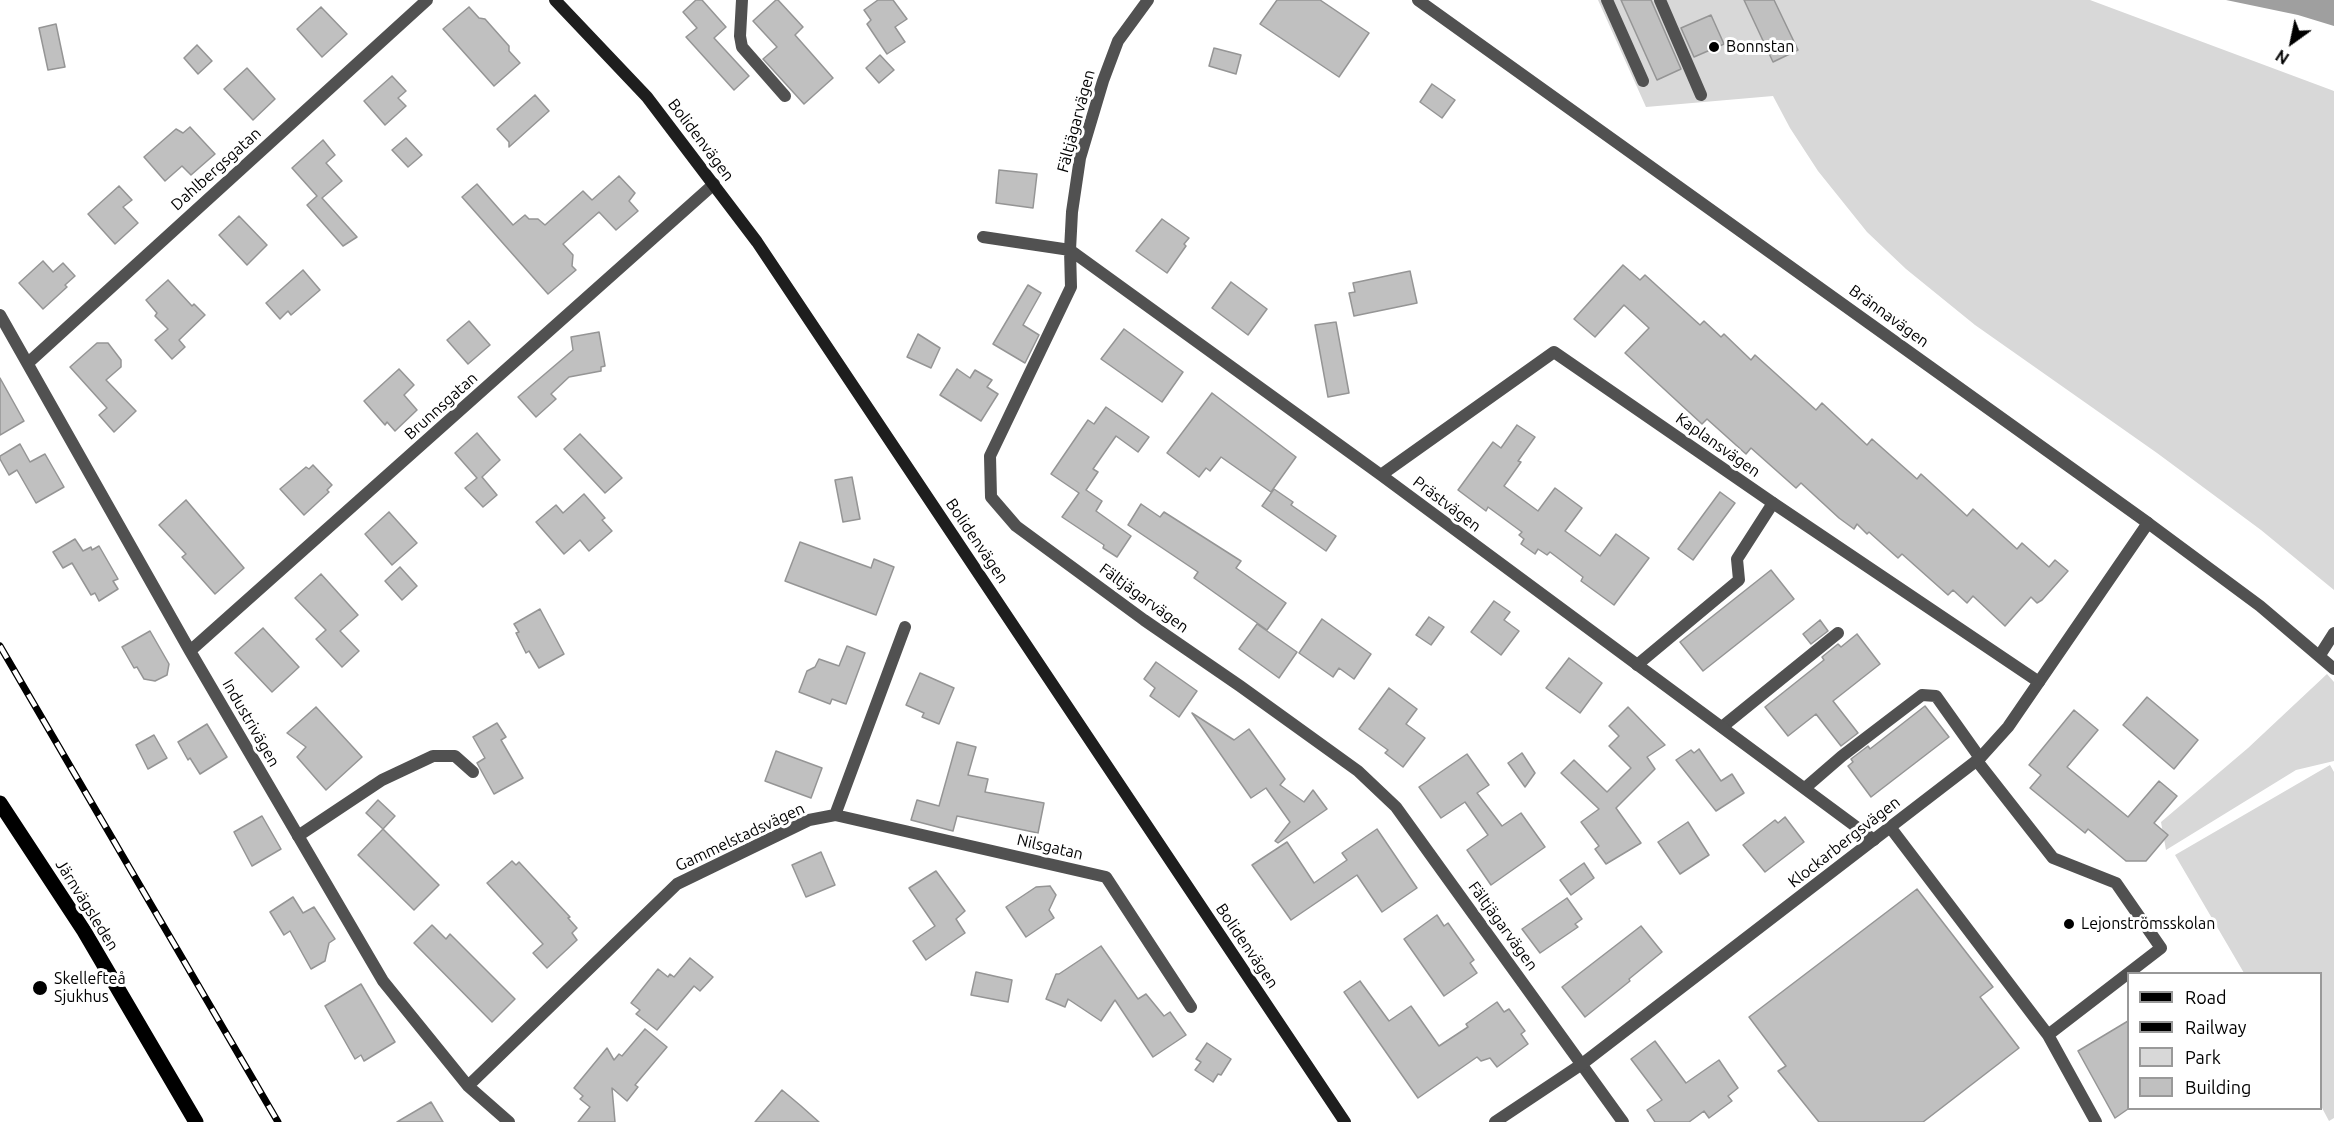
<!DOCTYPE html>
<meta charset="utf-8">
<style>
body{margin:0}
#map{position:relative;width:2334px;height:1122px;overflow:hidden;background:#fff;font-family:Ubuntu,sans-serif}
canvas{display:block}
.legend{position:absolute;left:2127px;top:972px;width:195px;height:138px;box-sizing:border-box;background:#fff;border:2px solid #999;margin:0;padding:8px 10px;list-style:none;font-size:18px;color:#000}
.legend li{display:flex;align-items:center;gap:12px;height:30px}
.legend b{width:30px;border:2px solid #999}
.north{position:absolute;left:2262px;top:12px;width:60px;height:60px;-webkit-text-stroke:4px #fff;paint-order:stroke;rotate:213deg;font-size:16px;font-weight:700;line-height:24px;text-align:center;color:#000}
.north::after{content:'';display:block;margin:auto;width:21px;height:27px;background:#000;clip-path:polygon(50% 0,100% 100%,50% 72%,0 100%)}
</style>
<div id="map">
<canvas width="2334" height="1122"></canvas>
<ul class="legend">
<li><b style="height:8px;background:#000"></b>Road</li>
<li><b style="height:8px;background:#000"></b>Railway</li>
<li><b style="height:16px;background:#d8d8d8"></b>Park</li>
<li><b style="height:16px;background:#c0c0c0"></b>Building</li>
</ul>
<div class="north">N</div>
</div>
<script>
const c = document.querySelector('canvas').getContext('2d');
c.lineJoin = 'round';
function fillPath(path, color) { c.fillStyle = color; c.fill(path, 'evenodd'); }
const shape = rows => new Path2D(rows.map(r => 'M' + r).join(''));
function strokePath(path, color, width, dash) { c.strokeStyle = color; c.lineWidth = width; c.lineCap = dash ? 'butt' : 'round'; c.setLineDash(dash || []); c.stroke(path); }
function drawText(font, color, halo, rows, align = 'center') {
  c.font = font + ' Ubuntu,sans-serif'; c.lineWidth = 6; c.setLineDash([]); c.textBaseline = 'middle'; c.strokeStyle = halo; c.fillStyle = color; for (const [text, x, y, turn = 0] of rows) {
    c.save(); c.translate(x, y); c.rotate((+turn || 0) * Math.PI / 180); c.textAlign = isNaN(turn) ? turn : align; if (halo) c.strokeText(text, 0, 0); c.fillText(text, 0, 0); c.restore();
  }
}
fillPath(shape([
 [1598,0,2090,0,2334,91,2334,590,2261,530,2157,453,1975,325,1906,269,1867,232,1818,171,1790,128,1773,96,1646,107],
 [2327,674,2334,682,2334,761,2296,770,2166,850,2161,822,2248,748],
 [2330,765,2334,772,2334,1118,2329,1121,2321,1106,2320,974,2244,973,2175,855]
]), '#d8d8d8');
fillPath(shape([
 [2226,0,2334,0,2334,26,2298,15]
]), '#9f9f9f');
const building = shape([
 [696,0,702,0,726,27,714,38,749,76,734,90,686,37,697,28,683,12,696,0],
 [776,0,778,0,803,27,795,35,833,78,804,104,763,59,777,47,753,21,776,0],
 [878,0,893,0,907,19,895,27,905,42,887,54,867,24,871,20,864,10,878,0],
 [1277,0,1320,0,1369,33,1339,77,1260,24,1277,0],
 [1621,0,1651,0,1681,69,1657,80,1621,0],
 [1744,0,1774,0,1798,50,1773,62,1744,0],
 [321,7,347,34,322,57,297,29,321,7],
 [469,7,479,18,485,19,509,46,509,51,520,63,494,86,443,29,469,7],
 [1711,15,1724,44,1694,57,1681,28,1711,15],
 [56,24,65,67,48,70,39,28,56,24],
 [197,45,212,61,198,74,184,58,197,45],
 [1214,48,1241,55,1236,74,1209,66,1214,48],
 [880,55,894,70,879,83,866,68,880,55],
 [247,68,275,99,253,120,224,89,247,68],
 [392,76,406,91,398,98,406,106,385,125,364,101,392,76],
 [1432,84,1455,100,1442,118,1420,102,1432,84],
 [535,95,549,111,509,147,509,142,497,129,535,95],
 [190,127,215,154,191,175,182,166,165,181,144,157,176,129,183,133,190,127],
 [406,138,422,155,408,167,392,150,406,138],
 [323,140,335,155,326,163,342,181,322,198,357,237,343,246,307,205,317,196,292,168,323,140],
 [999,170,1037,174,1033,208,996,203,999,170],
 [619,176,635,193,629,201,638,211,616,230,599,212,563,244,573,255,572,266,576,270,548,294,462,197,477,184,513,225,525,215,529,219,538,219,545,225,583,191,592,200,619,176],
 [119,186,132,200,123,207,138,223,115,244,88,214,119,186],
 [239,216,267,245,247,265,219,235,239,216],
 [1162,219,1189,238,1184,244,1186,246,1167,273,1136,251,1162,219],
 [43,261,53,272,63,263,75,276,65,285,67,287,43,309,19,283,43,261],
 [1623,265,1640,280,1645,275,1700,325,1704,321,1721,337,1724,334,1751,360,1755,355,1816,410,1822,403,1867,445,1872,439,1917,479,1921,474,1967,516,1973,509,2017,549,2022,543,2049,567,2055,560,2068,571,2042,600,2037,603,2031,597,2005,626,1973,596,1967,603,1953,590,1948,595,1902,554,1898,558,1869,532,1867,534,1857,524,1854,529,1839,518,1801,483,1796,488,1751,448,1746,454,1707,419,1702,424,1625,353,1649,328,1624,305,1595,337,1574,319,1623,265],
 [303,270,320,290,291,315,288,311,280,319,266,303,303,270],
 [1410,271,1417,303,1354,316,1349,293,1355,292,1353,283,1410,271],
 [168,280,192,306,194,304,205,315,179,340,185,347,172,359,155,340,168,329,155,316,157,313,146,300,168,280],
 [1231,282,1267,309,1248,335,1212,308,1231,282],
 [1028,285,1041,293,1023,325,1039,335,1025,363,993,344,1028,285],
 [469,321,490,345,468,364,447,340,469,321],
 [1336,322,1349,393,1328,397,1315,325,1336,322],
 [1124,329,1183,372,1162,402,1101,359,1124,329],
 [599,332,605,366,601,367,601,371,569,377,551,394,556,399,536,417,518,397,573,350,571,337,599,332],
 [918,334,940,348,931,368,907,357,918,334],
 [97,343,108,343,121,360,121,367,106,380,136,411,114,432,99,415,107,408,70,367,97,343],
 [399,369,414,385,404,395,417,410,395,431,387,422,385,425,364,401,399,369],
 [957,369,970,378,975,370,992,380,987,387,998,394,981,421,940,395,957,369],
 [0,378,24,421,0,435,0,378],
 [1212,393,1296,457,1271,492,1221,457,1210,471,1206,468,1199,477,1167,453,1212,393],
 [1106,407,1149,437,1138,452,1116,436,1093,469,1098,472,1086,490,1102,501,1096,511,1131,536,1117,557,1103,548,1104,545,1062,517,1079,493,1051,474,1088,420,1094,424,1106,407],
 [1517,425,1535,437,1518,461,1521,462,1504,486,1538,511,1555,488,1582,508,1565,531,1600,556,1616,534,1649,558,1614,605,1581,581,1583,577,1550,552,1547,555,1538,549,1535,554,1521,544,1524,539,1519,535,1522,532,1488,507,1486,511,1458,490,1493,442,1501,448,1517,425],
 [477,433,500,460,482,477,497,495,483,507,465,488,477,478,455,453,477,433],
 [580,434,622,478,605,493,564,449,580,434],
 [20,444,30,462,45,454,64,487,36,503,17,470,9,475,0,459,0,456,20,444],
 [313,465,332,485,327,490,329,492,304,515,280,489,306,467,309,469,313,465],
 [852,477,860,519,843,522,835,480,852,477],
 [1274,489,1293,502,1291,505,1336,536,1326,551,1262,506,1274,489],
 [1720,492,1735,503,1693,560,1678,549,1720,492],
 [584,494,605,518,602,520,612,531,589,551,580,540,564,554,536,522,556,505,563,513,584,494],
 [186,500,244,568,215,594,182,557,186,554,159,525,186,500],
 [1141,504,1160,517,1164,512,1241,561,1236,568,1286,603,1267,630,1194,578,1198,572,1128,525,1141,504],
 [389,512,417,543,392,565,365,534,389,512],
 [75,539,83,551,91,547,92,550,99,546,118,579,113,581,118,589,99,601,95,593,91,595,72,563,63,568,53,552,75,539],
 [800,542,871,568,874,559,894,567,876,615,785,581,800,542],
 [400,567,417,586,402,600,385,581,400,567],
 [1771,570,1794,599,1703,671,1680,642,1771,570],
 [321,574,358,615,340,631,359,651,342,667,316,639,326,630,295,598,321,574],
 [1494,601,1510,612,1504,620,1519,631,1501,655,1471,632,1494,601],
 [540,609,564,654,539,668,529,651,526,653,516,633,519,632,514,624,540,609],
 [1429,617,1444,627,1431,645,1416,635,1429,617],
 [1322,619,1371,654,1354,679,1339,668,1333,677,1299,653,1322,619],
 [1820,620,1828,631,1811,644,1803,634,1820,620],
 [1257,624,1297,652,1279,678,1239,649,1257,624],
 [263,628,299,667,272,692,235,653,263,628],
 [150,631,169,664,167,675,155,681,144,679,137,667,134,668,122,647,150,631],
 [1857,634,1880,664,1833,701,1858,733,1841,746,1816,714,1788,736,1765,707,1824,660,1822,657,1838,644,1841,647,1857,634],
 [847,646,865,653,846,704,832,699,830,704,799,692,807,671,815,667,819,659,839,666,847,646],
 [1569,658,1602,683,1580,713,1546,688,1569,658],
 [1156,662,1197,691,1179,717,1150,696,1155,688,1144,679,1156,662],
 [920,673,954,688,939,724,922,717,924,713,906,705,920,673],
 [1389,688,1417,709,1406,724,1425,738,1403,767,1385,753,1388,750,1359,729,1389,688],
 [2147,697,2198,740,2174,769,2123,725,2147,697],
 [1925,706,1949,737,1871,797,1848,766,1853,762,1851,759,1868,746,1870,749,1925,706],
 [316,707,362,757,326,790,297,757,306,747,287,733,316,707],
 [1628,707,1665,745,1647,757,1655,769,1616,808,1641,843,1606,864,1595,849,1599,846,1581,822,1599,809,1561,773,1574,760,1607,792,1631,768,1609,746,1619,736,1609,726,1628,707],
 [2074,710,2098,730,2067,767,2128,817,2159,781,2177,796,2154,823,2168,835,2146,861,2126,861,2088,829,2085,833,2030,788,2041,775,2029,765,2074,710],
 [1192,713,1234,740,1249,729,1285,779,1280,785,1304,802,1313,790,1327,809,1278,843,1275,841,1290,822,1266,788,1251,798,1192,713],
 [497,723,506,737,501,740,523,778,494,794,477,763,485,758,473,737,497,723],
 [207,724,227,757,200,774,190,758,188,760,178,742,207,724],
 [154,735,167,758,148,769,136,745,154,735],
 [957,742,976,747,968,775,988,779,985,792,1044,803,1038,833,957,816,953,831,911,820,917,800,939,806,957,742],
 [1699,749,1721,781,1732,774,1744,793,1716,811,1676,760,1691,750,1694,753,1699,749],
 [776,751,822,768,811,798,765,781,776,751],
 [1522,753,1535,773,1525,787,1508,763,1522,753],
 [1467,754,1489,785,1477,793,1502,826,1521,813,1545,847,1491,885,1467,850,1488,835,1465,802,1441,818,1419,787,1467,754],
 [378,800,395,816,383,829,366,813,378,800],
 [262,816,281,849,252,866,234,832,262,816],
 [1785,817,1804,842,1765,872,1743,845,1775,820,1778,823,1785,817],
 [1688,822,1709,855,1680,874,1658,842,1688,822],
 [383,829,439,885,414,910,358,855,383,829],
 [1377,829,1417,888,1382,912,1357,875,1291,920,1252,865,1287,842,1314,883,1347,860,1342,853,1377,829],
 [821,852,835,885,806,897,792,865,821,852],
 [512,861,516,865,519,862,570,917,568,918,577,928,572,933,577,940,547,968,533,953,543,944,487,883,512,861],
 [1584,863,1594,878,1571,895,1560,880,1584,863],
 [936,871,965,911,956,919,965,933,926,960,913,941,935,926,909,888,936,871],
 [1050,886,1056,895,1049,910,1054,918,1026,937,1006,907,1036,887,1050,886],
 [1917,889,1993,987,1980,997,2019,1048,1923,1122,1819,1122,1778,1071,1786,1066,1749,1017,1917,889],
 [293,897,303,913,314,907,335,939,329,943,325,961,311,969,290,931,284,935,270,912,293,897],
 [1567,898,1582,919,1575,924,1578,927,1540,953,1522,929,1567,898],
 [1437,915,1444,926,1448,923,1474,960,1470,963,1477,973,1444,996,1404,939,1437,915],
 [432,925,446,939,450,934,515,999,492,1022,414,943,432,925],
 [1641,926,1662,952,1629,979,1630,981,1585,1017,1562,987,1641,926],
 [1101,946,1138,999,1146,994,1164,1016,1170,1012,1186,1035,1153,1057,1115,1000,1101,1021,1068,999,1065,1007,1046,999,1056,974,1059,974,1101,946],
 [690,958,713,977,700,991,694,986,657,1030,636,1014,640,1010,631,1003,658,969,668,977,670,974,674,977,690,958],
 [976,972,1012,980,1008,1002,971,995,976,972],
 [1360,981,1389,1021,1411,1006,1439,1046,1468,1027,1466,1024,1497,1002,1504,1012,1509,1009,1525,1031,1521,1034,1528,1044,1497,1067,1490,1058,1481,1061,1477,1057,1418,1098,1344,992,1360,981],
 [361,984,395,1042,364,1061,361,1055,355,1059,325,1006,361,984],
 [2128,1021,2128,1109,2115,1118,2078,1051,2128,1021],
 [645,1029,667,1047,635,1085,638,1087,627,1101,612,1088,615,1122,578,1122,590,1107,580,1099,583,1096,574,1088,607,1048,614,1060,619,1054,622,1056,645,1029],
 [1655,1041,1686,1083,1719,1060,1738,1088,1728,1096,1732,1101,1709,1118,1704,1111,1689,1122,1655,1122,1647,1110,1662,1100,1631,1059,1655,1041],
 [1207,1043,1231,1059,1221,1075,1218,1074,1213,1082,1195,1070,1201,1062,1196,1059,1207,1043],
 [782,1090,801,1106,819,1122,755,1122,782,1090],
 [431,1102,443,1122,397,1122,431,1102]
]);
fillPath(building, '#c0c0c0');
strokePath(building, '#959595', 1.5);
strokePath(shape([
 [742,0,740,36,742,47,785,96],
 [1607,0,1643,81],
 [1660,0,1701,95],
 [2320,655,2334,633],
 [1637,665,1739,580,1737,559,1773,503],
 [1722,727,1838,633],
 [1977,761,2053,858,2116,883,2161,948,2048,1035],
 [1805,788,1842,756,1922,695,1936,696,1980,758],
 [1890,827,2048,1035,2096,1122],
 [298,836,382,780,433,756,455,756,473,772]
]), '#515151', 12);
strokePath(shape([
 [1148,0,1118,41,1103,81,1080,158,1072,212,1070,250,1071,287,990,456,991,497,1016,526,1144,620,1240,686,1358,771,1396,807,1623,1122],
 [1418,0,2148,523],
 [983,237,1070,250,1381,475,1874,840],
 [0,315,190,651,383,981,468,1086,509,1122],
 [28,363,427,0],
 [1381,475,1554,352,1773,503,2039,682],
 [190,651,714,184],
 [835,815,1106,877,1191,1007],
 [468,1086,677,884,809,820,835,815,905,627]
]), '#515151', 12);
strokePath(shape([
 [1495,1122,1582,1064,1980,758,2008,727,2148,523,2260,606,2334,669]
]), '#515151', 12);
strokePath(shape([
 [555,0,647,97,757,242,1345,1122]
]), '#1e1e1e', 12);
strokePath(shape([
 [0,803,84,931,196,1122]
]), '#000', 15);
const rail = shape([
 [0,646,278,1122]
]);
strokePath(rail, '#000', 7);
strokePath(rail, '#fff', 4.5, [14]);
for (const [x, y, r, color] of [
 [1714,47,6,"#000"],
 [2069,924,6,"#000"],
 [40,988,8,"#000"]
]) { const dot = new Path2D(); dot.arc(x, y, r, 0, 2 * Math.PI); c.fillStyle = color; c.fill(dot); strokePath(dot, '#fff', 2); }
drawText('16px', '#000', '#fff', [
 ["Bonnstan",1726,47],
 ["Lejonströmsskolan",2081,924],
 ["Skellefteå",54,979],
 ["Sjukhus",54,997]
], 'left');
drawText('16px', '#000', '#fff', [
 ["Fältjägarvägen",1076,121,-75],
 ["Bolidenvägen",701,140,53],
 ["Dahlbergsgatan",216,169,-42],
 ["Brännavägen",1889,316,36],
 ["Brunnsgatan",441,406,-42],
 ["Kaplansvägen",1718,445,35],
 ["Prästvägen",1447,504,37],
 ["Bolidenvägen",977,541,56],
 ["Fältjägarvägen",1144,598,36],
 ["Industrivägen",251,723,60],
 ["Gammelstadsvägen",740,837,-25],
 ["Klockarbergsvägen",1844,842,-38],
 ["Nilsgatan",1050,847,13],
 ["Järnvägsleden",87,905,58],
 ["Fältjägarvägen",1503,926,54],
 ["Bolidenvägen",1247,946,56]
]);
</script>
